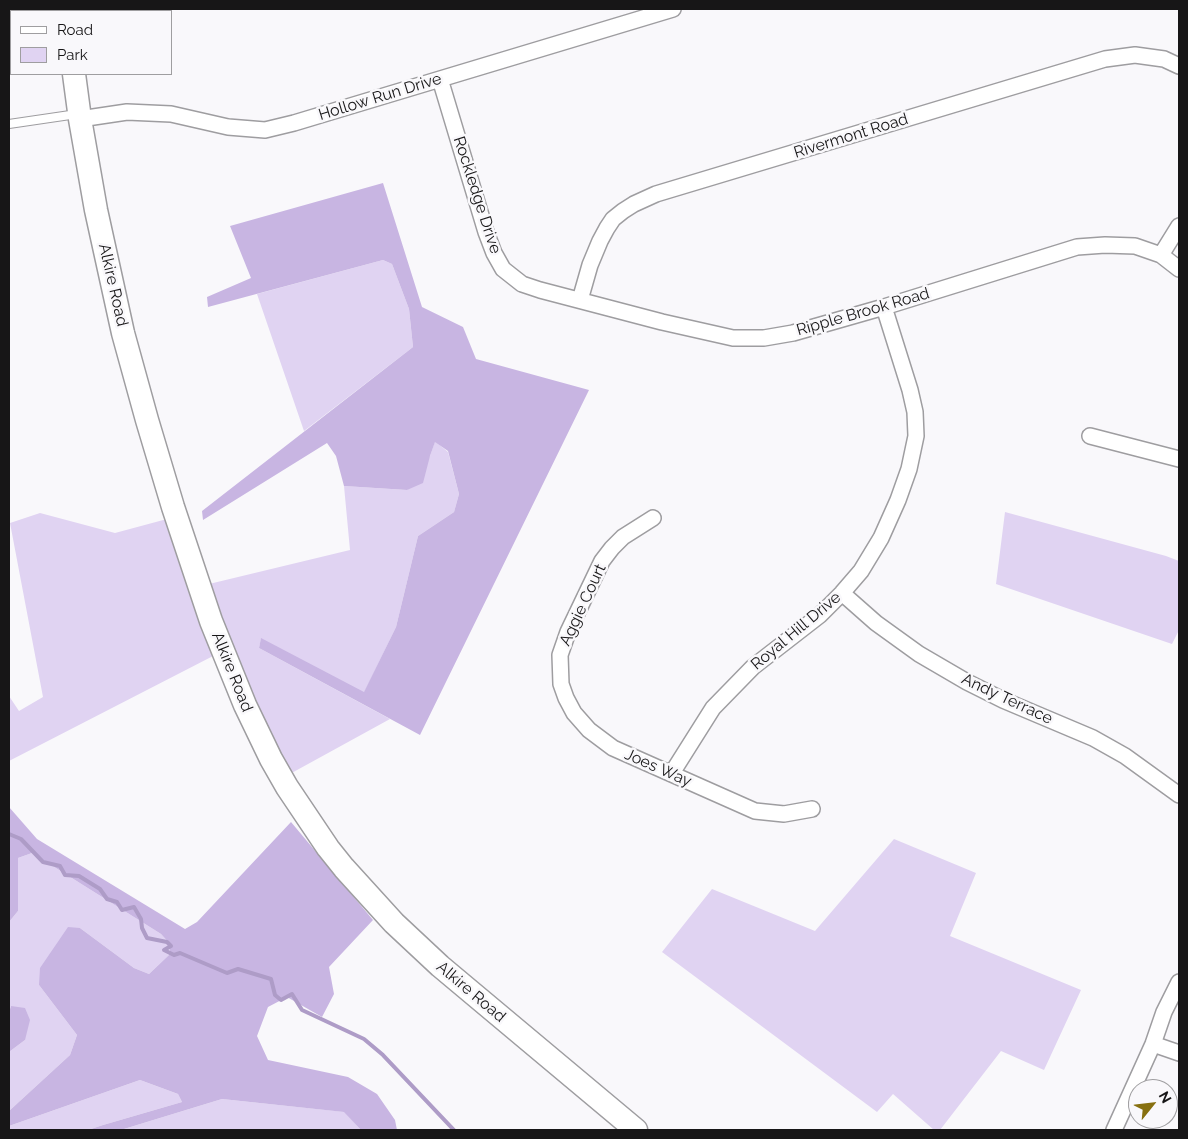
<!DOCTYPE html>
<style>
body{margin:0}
#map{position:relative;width:1188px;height:1139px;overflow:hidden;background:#f9f8fb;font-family:Raleway,sans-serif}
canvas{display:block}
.frame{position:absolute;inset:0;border:10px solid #171617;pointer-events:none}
.legend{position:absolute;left:10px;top:10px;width:162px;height:65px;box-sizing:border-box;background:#f9f8fb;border:1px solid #9f9ea0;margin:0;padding:6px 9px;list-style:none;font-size:15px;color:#171617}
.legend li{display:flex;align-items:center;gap:10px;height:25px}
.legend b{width:25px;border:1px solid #9f9ea0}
.north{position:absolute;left:1128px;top:1079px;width:50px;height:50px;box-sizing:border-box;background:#f9f8fb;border:1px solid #9f9ea0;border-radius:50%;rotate:61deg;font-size:14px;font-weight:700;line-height:20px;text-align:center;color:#171617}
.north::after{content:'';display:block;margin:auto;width:18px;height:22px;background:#877010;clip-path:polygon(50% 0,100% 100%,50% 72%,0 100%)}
</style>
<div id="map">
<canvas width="1188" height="1139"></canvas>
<div class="frame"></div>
<ul class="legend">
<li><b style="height:6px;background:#fff"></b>Road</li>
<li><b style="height:14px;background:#e0d3f2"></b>Park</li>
</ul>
<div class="north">N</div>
</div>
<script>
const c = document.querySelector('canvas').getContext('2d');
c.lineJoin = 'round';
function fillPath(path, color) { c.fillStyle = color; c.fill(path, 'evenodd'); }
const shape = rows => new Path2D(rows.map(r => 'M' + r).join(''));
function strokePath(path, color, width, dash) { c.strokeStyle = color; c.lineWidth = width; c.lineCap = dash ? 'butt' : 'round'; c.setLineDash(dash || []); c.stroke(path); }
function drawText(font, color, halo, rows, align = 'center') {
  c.font = font + ' Raleway,sans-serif'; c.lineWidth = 5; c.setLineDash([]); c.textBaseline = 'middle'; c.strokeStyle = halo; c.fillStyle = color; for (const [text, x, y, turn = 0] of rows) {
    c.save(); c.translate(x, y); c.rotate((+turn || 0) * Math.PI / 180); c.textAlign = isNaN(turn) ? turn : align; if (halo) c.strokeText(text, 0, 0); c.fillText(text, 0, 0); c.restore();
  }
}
fillPath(shape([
 [383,260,392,264,409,309,413,347,304,431,257,294],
 [435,441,448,452,459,494,454,512,418,536,396,627,364,693,261,639,259,648,390,719,288,775,245,689,209,584,350,550,344,486,407,490,430,456],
 [1005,512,1166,556,1179,561,1179,630,1172,644,996,584],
 [40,513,115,533,167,519,215,655,9,761,9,696,19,711,43,697,10,523],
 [894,839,976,873,950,936,1081,990,1044,1070,1001,1051,940,1130,934,1130,893,1094,877,1112,662,952,712,889,815,931],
 [32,853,161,934,170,944,170,954,149,974,134,968,80,928,39,985,77,1035,70,1055,9,1111,9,1052,25,1040,11,1006,9,1012,9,922,18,911,18,858],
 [140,1080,178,1094,182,1102,103,1125,88,1130,9,1130,9,1126],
 [222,1099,345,1112,361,1130,124,1130,124,1129]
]), '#e0d3f2');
fillPath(shape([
 [383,183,422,307,463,327,476,359,589,390,420,735,259,648,261,638,364,692,396,627,418,536,454,512,459,494,448,451,435,442,430,456,423,483,407,490,344,486,336,456,327,443,203,520,202,511,413,347,409,309,392,264,383,260,208,307,207,297,251,278,230,226],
 [9,807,37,839,185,929,197,922,291,822,373,920,329,967,334,994,322,1017,287,997,268,1007,257,1036,268,1060,348,1077,377,1094,395,1120,397,1130,361,1130,344,1112,222,1099,124,1129,124,1130,88,1130,103,1125,182,1102,178,1094,140,1080,9,1126,9,1111,70,1055,77,1035,39,985,40,968,68,927,80,928,134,968,149,974,170,954,170,944,161,934,32,853,18,858,18,911,9,922],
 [11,1006,25,1008,30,1020,25,1040,9,1052,9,1012]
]), '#c8b5e2');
strokePath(shape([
 [9,834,21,839,43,862,60,866,65,875,79,876,100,889,107,899,117,902,122,910,134,907,141,919,142,928,147,938,167,942,171,946,164,950,174,955,180,953,227,973,238,969,271,979,275,995,281,1000,292,994,302,1010,364,1039,383,1055,454,1130]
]), '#ae9cc7', 4);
const lane = shape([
 [9,124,77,114]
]);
const street = shape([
 [440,79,486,232,494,253,503,269,522,284,540,290,662,322,733,338,764,338,793,333,884,307,1077,247,1105,245,1135,246,1161,255,1179,269],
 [80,119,127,112,171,114,228,127,265,130,294,123,673,9],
 [1161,255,1179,226],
 [580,300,590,265,600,241,607,228,613,219,623,211,634,204,656,194,1105,59,1135,55,1164,59,1179,66],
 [1090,436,1179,459],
 [653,518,623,537,612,548,602,561,568,632,560,655,561,684,566,698,574,713,589,730,613,748,755,811,784,814,812,809],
 [842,593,876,623,919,654,967,682,1003,700,1093,738,1125,756,1179,795],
 [672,773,713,708,753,667,820,615,842,593,861,571,881,538,898,500,909,469,916,436,915,412,910,390,884,307],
 [1153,1044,1179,1053],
 [1114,1130,1153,1044,1164,1012,1179,982]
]);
const secondary = shape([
 [66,9,67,11],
 [74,74,80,119,96,210,123,333,147,420,173,507,211,621,245,705,271,759,287,787,328,848,344,868,394,923,440,966,636,1130]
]);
strokePath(lane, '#9e9da0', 10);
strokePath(street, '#9e9da0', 18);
strokePath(secondary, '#9e9da0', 25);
strokePath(lane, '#fff', 8);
strokePath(street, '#fff', 15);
strokePath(secondary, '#fff', 22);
drawText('16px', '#171617', '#f9f8fb', [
 ["Hollow Run Drive",380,97,-17],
 ["Rivermont Road",851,136,-17],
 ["Rockledge Drive",477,195,72],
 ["Alkire Road",113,285,77],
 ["Ripple Brook Road",863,312,-16],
 ["Aggie Court",583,605,-65],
 ["Royal Hill Drive",796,631,-40],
 ["Alkire Road",232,672,68],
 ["Andy Terrace",1007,699,25],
 ["Joes Way",658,768,24],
 ["Alkire Road",471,992,40]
]);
</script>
